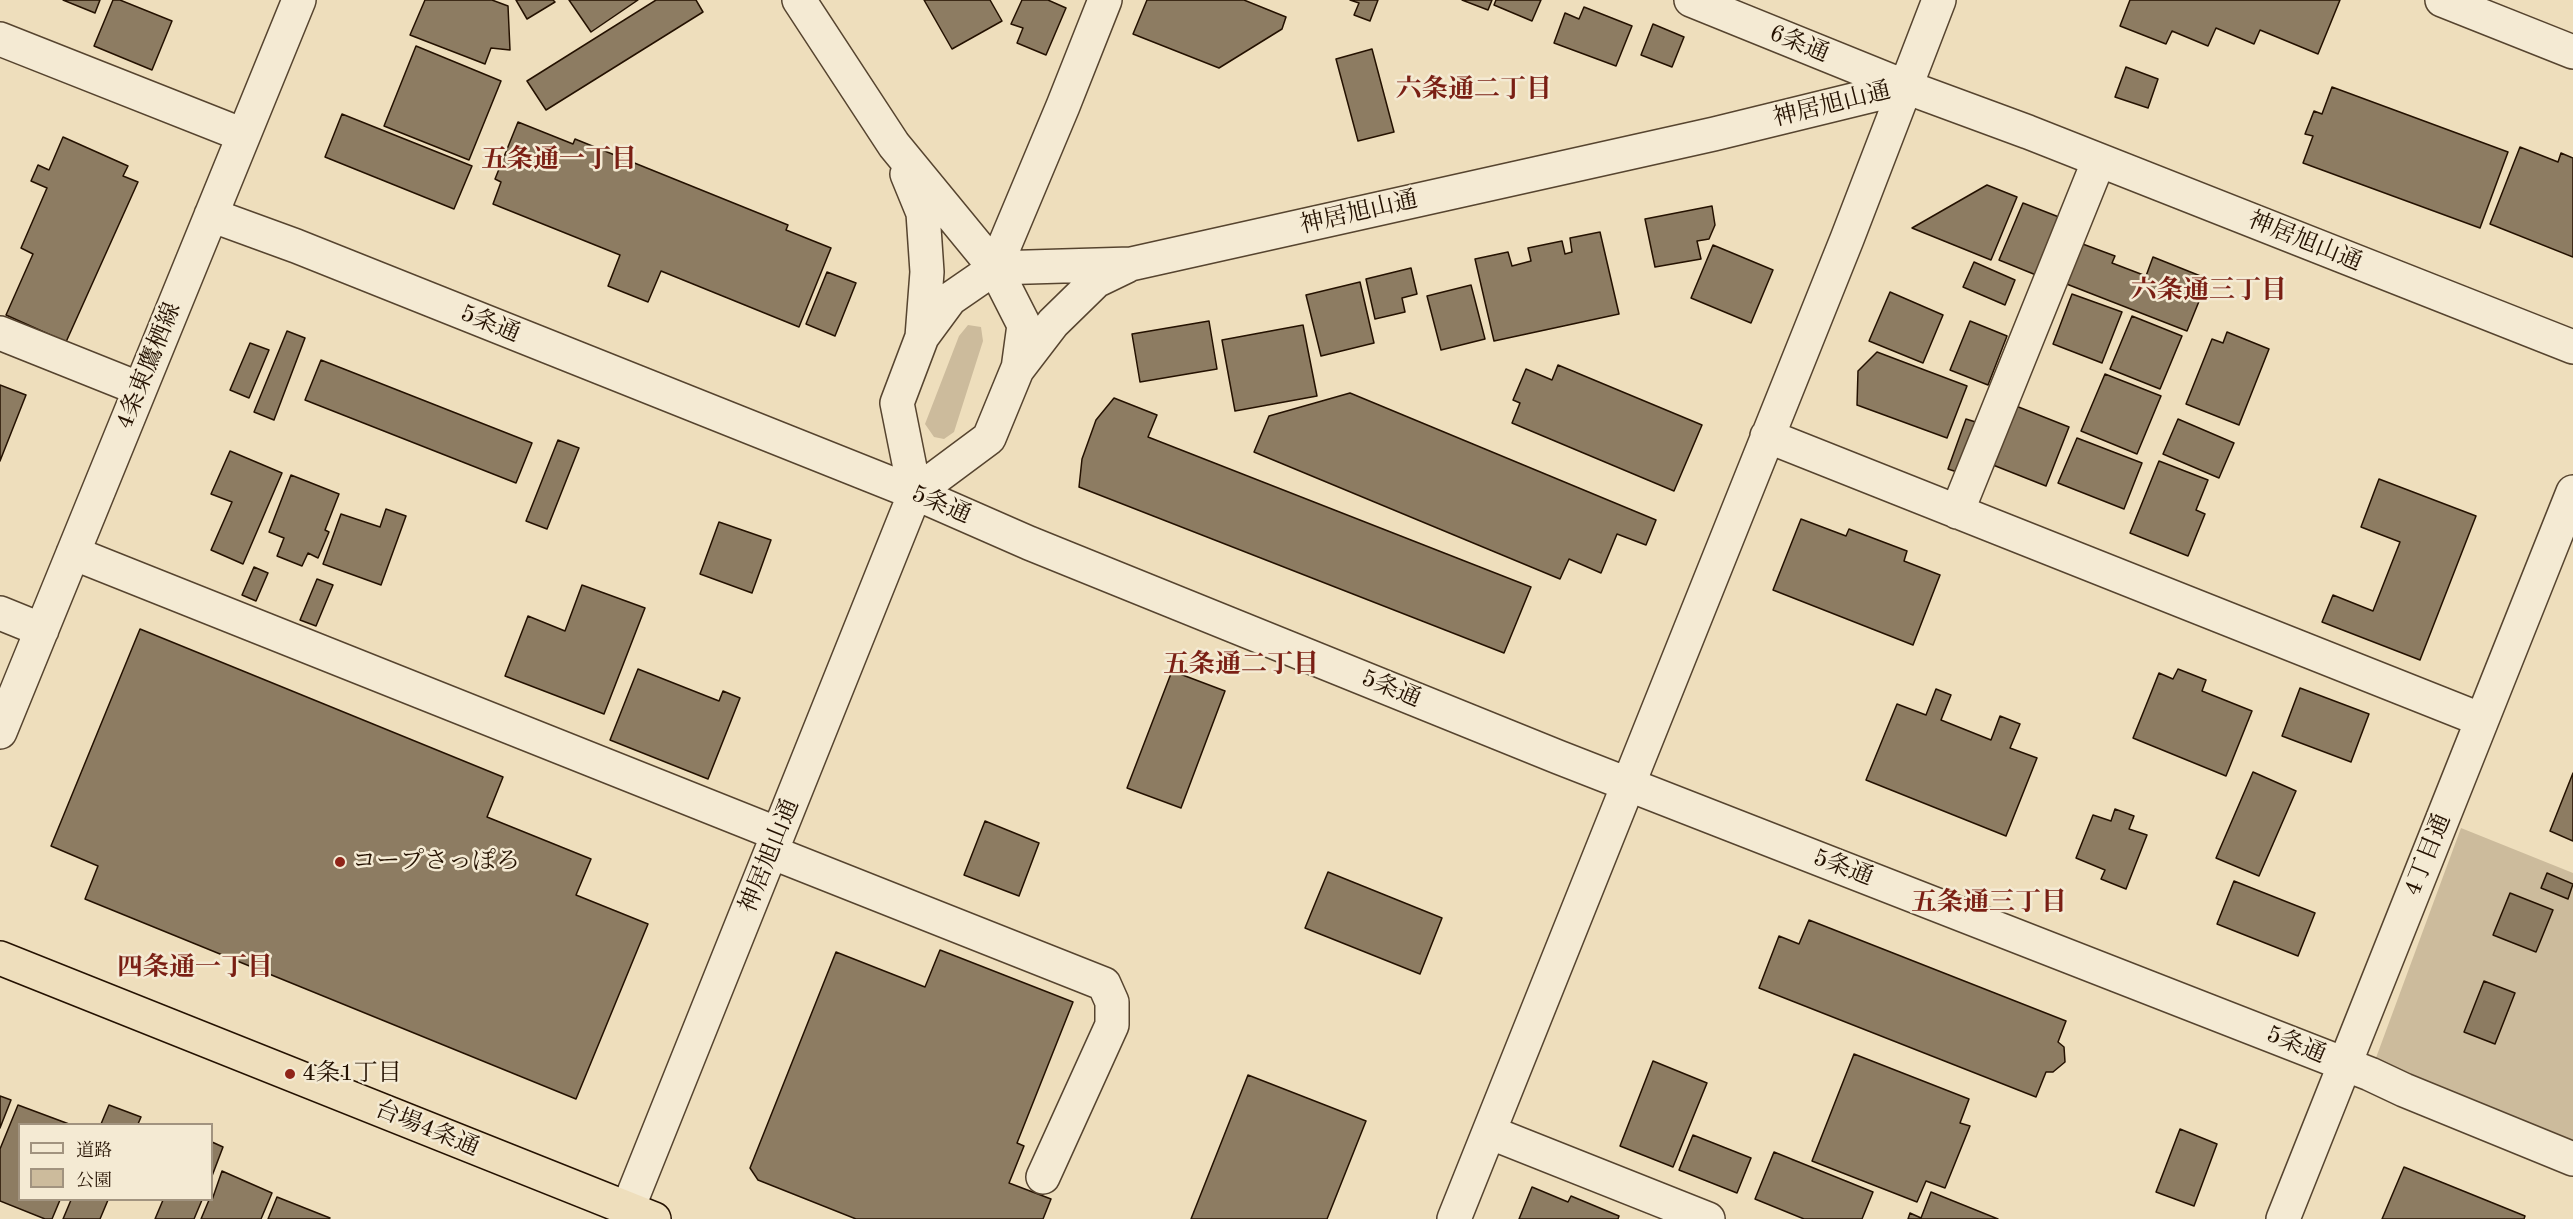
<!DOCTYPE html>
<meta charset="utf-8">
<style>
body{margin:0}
#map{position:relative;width:2573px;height:1219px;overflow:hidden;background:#eedebc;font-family:"Old Standard TT","Noto Serif JP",serif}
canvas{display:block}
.legend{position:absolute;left:18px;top:1123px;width:195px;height:78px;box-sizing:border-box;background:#f4ead3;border:2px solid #a1937f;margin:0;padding:8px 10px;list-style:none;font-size:18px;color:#241100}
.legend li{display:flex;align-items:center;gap:12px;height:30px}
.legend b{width:30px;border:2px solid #a1937f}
</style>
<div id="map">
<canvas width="2573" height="1219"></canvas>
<ul class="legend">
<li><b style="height:8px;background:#f4ead3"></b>道路</li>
<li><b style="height:16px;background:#ccbb9c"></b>公園</li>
</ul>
</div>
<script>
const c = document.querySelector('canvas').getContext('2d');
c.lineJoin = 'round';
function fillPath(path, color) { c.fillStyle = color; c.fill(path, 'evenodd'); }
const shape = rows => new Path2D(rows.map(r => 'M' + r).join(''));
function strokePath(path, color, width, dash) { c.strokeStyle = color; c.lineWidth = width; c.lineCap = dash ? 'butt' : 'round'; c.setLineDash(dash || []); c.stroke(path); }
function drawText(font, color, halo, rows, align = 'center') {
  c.font = font + ' "Old Standard TT","Noto Serif JP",serif'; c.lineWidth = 5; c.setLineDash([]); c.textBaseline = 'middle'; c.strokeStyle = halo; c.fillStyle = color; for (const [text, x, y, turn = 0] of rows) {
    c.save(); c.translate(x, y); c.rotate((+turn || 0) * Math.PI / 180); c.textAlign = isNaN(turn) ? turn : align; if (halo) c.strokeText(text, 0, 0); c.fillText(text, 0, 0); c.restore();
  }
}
fillPath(shape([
 [968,325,981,327,983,341,954,432,944,439,934,437,925,424,959,336],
 [2461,828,2573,873,2573,1159,2370,1074]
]), '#ccbb9c');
const building = shape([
 [63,0,100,0,95,13,63,0],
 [113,0,120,0,172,21,152,70,94,46,113,0],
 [425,0,492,0,508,6,510,50,491,48,485,64,410,35,425,0],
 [516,0,553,0,555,2,527,19,516,0],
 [569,0,638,0,591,32,569,0],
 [656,0,696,0,703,12,546,110,527,81,656,0],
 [924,0,990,0,1002,21,952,49,924,0],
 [1022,0,1048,0,1066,8,1046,55,1017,43,1023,28,1011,24,1022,0],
 [1147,0,1244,0,1286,17,1282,29,1219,68,1133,34,1147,0],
 [1350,0,1378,0,1370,21,1354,15,1359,3,1350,0],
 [1462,0,1492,0,1488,10,1462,0],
 [1496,0,1541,0,1532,21,1494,5,1496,0],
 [2130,0,2340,0,2318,54,2260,30,2254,44,2216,28,2208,46,2172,31,2166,44,2120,26,2130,0],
 [1584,7,1632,26,1616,66,1554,43,1565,13,1579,19,1584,7],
 [1653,24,1684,37,1672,67,1641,55,1653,24],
 [416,46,501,81,469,160,384,126,416,46],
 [1372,49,1394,132,1358,141,1336,59,1372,49],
 [2126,67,2158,79,2148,108,2115,97,2126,67],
 [2332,87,2508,152,2480,228,2303,163,2313,136,2305,134,2314,111,2322,114,2332,87],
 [342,114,472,166,454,209,325,157,342,114],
 [518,122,573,144,575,139,788,225,786,230,831,248,799,327,661,271,648,302,608,286,620,255,493,204,501,182,495,179,518,122],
 [63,137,128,166,123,176,138,182,66,342,6,315,33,254,21,248,47,188,31,181,38,165,49,170,63,137],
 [2520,147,2558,162,2561,153,2573,158,2573,257,2490,224,2520,147],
 [1987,185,2017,197,1991,260,1912,228,1987,185],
 [2023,203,2064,219,2041,277,1999,260,2023,203],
 [1712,206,1715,225,1709,239,1697,241,1701,259,1655,267,1645,219,1712,206],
 [1600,232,1619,314,1494,341,1475,259,1508,252,1512,266,1531,261,1528,248,1562,241,1565,254,1572,252,1570,238,1600,232],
 [2080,243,2115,256,2112,263,2146,276,2153,257,2208,279,2187,331,2064,283,2080,243],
 [1713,245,1773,270,1751,323,1691,298,1713,245],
 [1974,262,2015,280,2005,305,1963,287,1974,262],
 [1411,268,1417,294,1402,298,1405,312,1375,319,1366,279,1411,268],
 [827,272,856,283,835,336,806,324,827,272],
 [1360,282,1374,343,1321,356,1306,295,1360,282],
 [1471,285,1485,339,1441,350,1427,296,1471,285],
 [1890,292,1943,315,1923,363,1869,341,1890,292],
 [2072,294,2122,312,2102,363,2053,344,2072,294],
 [2132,316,2182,336,2160,389,2110,369,2132,316],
 [1209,321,1217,369,1140,382,1132,334,1209,321],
 [1970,321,2007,336,1988,385,1950,370,1970,321],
 [1303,325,1317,396,1235,411,1222,340,1303,325],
 [287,331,305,338,274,420,254,412,287,331],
 [2227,332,2269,349,2239,425,2186,404,2212,339,2223,343,2227,332],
 [250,343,269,350,249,398,230,390,250,343],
 [1877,352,1967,386,1947,438,1857,405,1858,371,1877,352],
 [321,360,532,443,516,483,305,400,321,360],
 [1558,365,1702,425,1674,491,1512,423,1520,403,1513,400,1526,369,1552,380,1558,365],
 [2105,374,2161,396,2137,454,2081,431,2105,374],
 [0,385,26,395,0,461,0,385],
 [1350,393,1656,520,1646,545,1617,534,1601,573,1569,559,1560,579,1254,452,1269,416,1350,393],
 [1114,398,1157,415,1148,437,1531,587,1504,653,1079,487,1082,459,1096,420,1114,398],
 [2016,406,2069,427,2046,486,1993,465,2016,406],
 [1966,419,1982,424,1963,474,1948,469,1966,419],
 [2178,419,2234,443,2219,478,2163,454,2178,419],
 [2077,438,2142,463,2124,509,2058,483,2077,438],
 [558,440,579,448,547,529,526,521,558,440],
 [230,451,282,473,243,564,211,550,232,502,211,494,230,451],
 [2159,461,2208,480,2196,510,2205,514,2188,556,2130,533,2159,461],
 [291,475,339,494,325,530,329,532,318,558,308,553,302,566,277,556,284,538,269,532,291,475],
 [2379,479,2476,516,2420,660,2322,622,2333,595,2373,611,2400,542,2361,527,2379,479],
 [386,509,406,516,381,585,323,564,341,514,380,527,386,509],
 [1801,519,1846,536,1849,529,1907,551,1904,561,1940,575,1913,645,1773,590,1801,519],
 [719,522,771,540,752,593,700,574,719,522],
 [254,567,268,573,256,601,242,595,254,567],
 [317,579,333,585,316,626,300,620,317,579],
 [582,585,645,608,604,714,505,676,528,616,565,631,582,585],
 [140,629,503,777,487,817,591,859,576,895,648,924,576,1099,85,899,98,866,51,846,140,629],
 [638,669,719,701,723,691,740,698,708,779,610,740,638,669],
 [2178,669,2206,680,2202,691,2252,711,2226,776,2133,738,2159,673,2173,679,2178,669],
 [1172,671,1225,691,1181,808,1127,788,1172,671],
 [2300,688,2369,714,2351,762,2282,736,2300,688],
 [1936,689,1951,695,1941,720,1991,740,2000,716,2020,724,2010,748,2037,758,2006,836,1866,780,1897,704,1926,715,1936,689],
 [2253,772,2296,791,2259,876,2216,858,2253,772],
 [2573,773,2573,841,2550,831,2573,773],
 [2115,809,2134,816,2129,829,2147,835,2126,889,2101,879,2105,870,2076,858,2093,815,2111,821,2115,809],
 [985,821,1039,843,1019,896,964,875,985,821],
 [1328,872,1442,918,1420,974,1305,928,1328,872],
 [2547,873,2573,884,2568,899,2541,888,2547,873],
 [2234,881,2315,913,2298,956,2217,924,2234,881],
 [2510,893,2553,910,2536,952,2493,935,2510,893],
 [1809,920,2066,1021,2058,1042,2064,1047,2065,1062,2053,1072,2046,1072,2036,1097,1759,988,1779,936,1799,944,1809,920],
 [940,950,1073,1002,1017,1143,1024,1146,1009,1183,1051,1199,1043,1219,856,1219,758,1180,750,1168,836,952,925,987,940,950],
 [2484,981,2515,993,2495,1044,2464,1032,2484,981],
 [1854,1054,1969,1099,1960,1123,1970,1126,1945,1188,1926,1181,1917,1202,1812,1161,1854,1054],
 [1653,1061,1707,1083,1673,1167,1620,1146,1653,1061],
 [1248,1075,1366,1121,1327,1219,1191,1219,1248,1075],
 [0,1096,11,1100,0,1128,0,1096],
 [18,1105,69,1124,20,1124,20,1200,60,1200,52,1219,45,1219,0,1201,0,1149,18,1105],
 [109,1105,141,1117,138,1124,101,1124,109,1105],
 [2180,1129,2217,1144,2194,1206,2156,1192,2180,1129],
 [1693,1135,1751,1158,1737,1193,1679,1170,1693,1135],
 [212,1142,223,1147,212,1176,212,1142],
 [1774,1152,1873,1192,1862,1219,1804,1219,1755,1199,1774,1152],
 [2404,1167,2525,1216,2524,1219,2382,1219,2404,1167],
 [222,1171,272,1193,261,1219,201,1219,209,1200,212,1200,222,1171],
 [1532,1187,1568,1202,1571,1196,1619,1216,1618,1219,1519,1219,1532,1187],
 [1931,1192,1998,1219,1908,1219,1910,1213,1921,1218,1931,1192],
 [277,1197,330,1218,329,1219,268,1219,277,1197],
 [71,1200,108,1200,100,1219,63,1219,71,1200],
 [163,1200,202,1200,194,1219,155,1219,163,1200]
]);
fillPath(building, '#8d7c62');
strokePath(building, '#241100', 1.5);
const minor = shape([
 [799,0,894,145,995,268,1024,325,1018,369],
 [1691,0,1906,87,2028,132,2573,347],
 [2442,0,2573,52],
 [0,39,243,135],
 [907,174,923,213,927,272,922,337],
 [211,215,296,246,915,493,1029,543,1558,757,2370,1074,2404,1090,2573,1159],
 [995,268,1063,106,1105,0],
 [0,333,140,389],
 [1767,436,2482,720],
 [915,493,897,403,922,337,950,299,995,268,1131,264,1714,134,1906,87],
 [1957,512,2099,160],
 [73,553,778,834],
 [0,613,42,630],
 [0,732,299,0],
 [771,852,1104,984,1112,1002,1112,1025,1043,1177],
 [1489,1132,1708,1219],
 [628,1208,915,493,989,438,1017,370,1053,323,1096,281,1127,266],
 [1454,1219,1847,239,1939,0],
 [2283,1219,2573,492]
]);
const highway = shape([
 [0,958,654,1219]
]);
strokePath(minor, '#56442f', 36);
strokePath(highway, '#241100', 36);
strokePath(minor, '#f4ead3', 33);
strokePath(highway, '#eedebc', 33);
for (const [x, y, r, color] of [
 [340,862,6,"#8f2418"],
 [290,1074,6,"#8f2418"]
]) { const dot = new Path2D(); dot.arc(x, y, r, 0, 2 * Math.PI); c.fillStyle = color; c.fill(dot); strokePath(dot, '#f4ead3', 2); }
drawText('24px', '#241100', '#f4ead3', [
 ["6条通",1799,44,22],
 ["神居旭山通",1832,105,-14],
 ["神居旭山通",1359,213,-13],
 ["神居旭山通",2305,242,22],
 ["5条通",490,324,22],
 ["4条東鷹栖線",149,366,-68],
 ["5条通",941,505,23],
 ["5条通",1391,689,22],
 ["4丁目通",2428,855,-68],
 ["神居旭山通",770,856,-68],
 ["5条通",1843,868,21],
 ["5条通",2296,1045,22],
 ["台場4条通",427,1129,22]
]);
drawText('24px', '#241100', '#f4ead3', [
 ["コープさっぽろ",352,862],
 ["4条1丁目",302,1074]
], 'left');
drawText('bold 26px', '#7a1f14', '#f4ead3', [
 ["六条通二丁目",1474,90],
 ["五条通一丁目",559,160],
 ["六条通三丁目",2209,291],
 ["五条通二丁目",1241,665],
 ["五条通三丁目",1989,903],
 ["四条通一丁目",195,968]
]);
</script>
